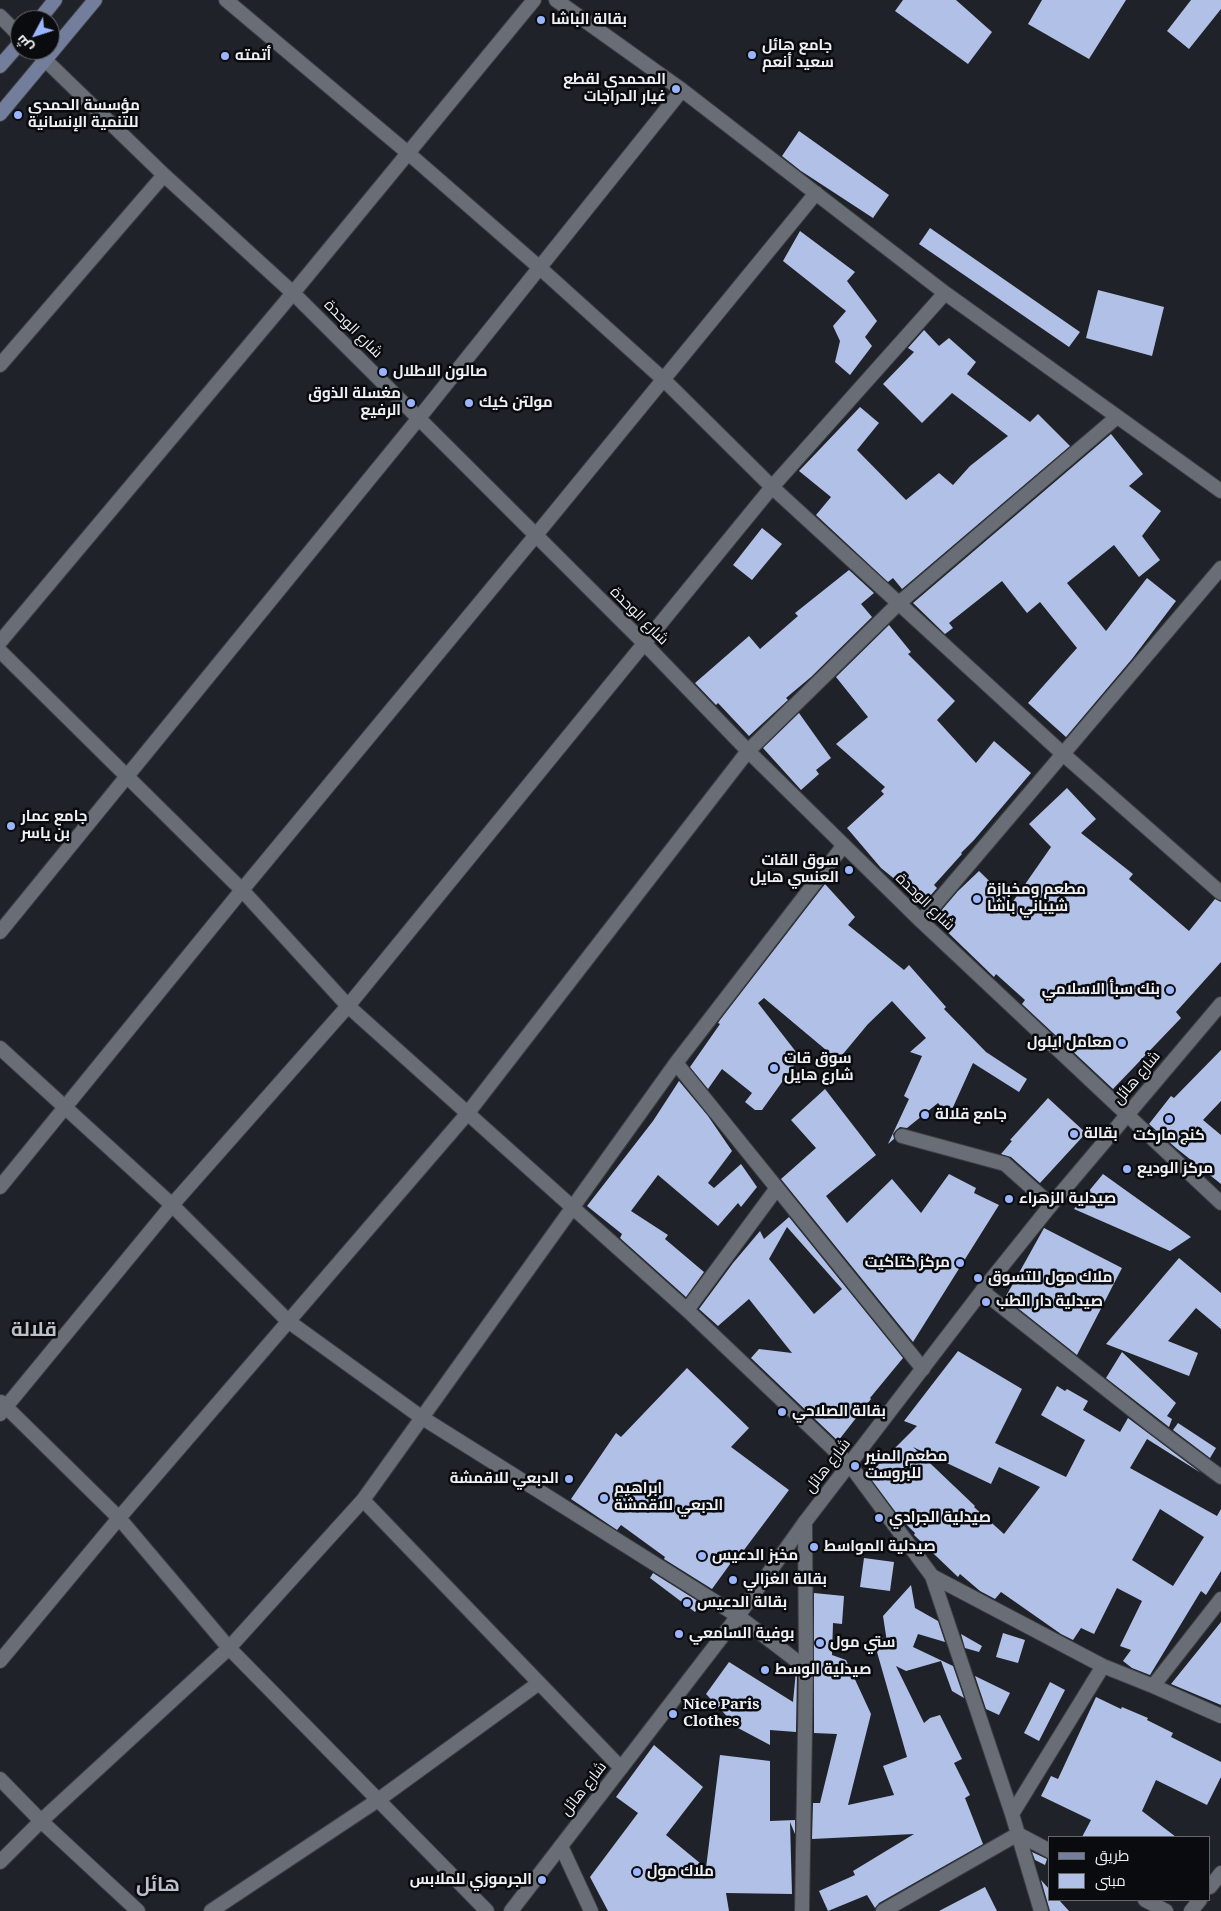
<!DOCTYPE html>
<meta charset="utf-8">
<style>
body{margin:0}
#map{position:relative;width:1221px;height:1911px;overflow:hidden;background:#1f2229;font-family:"Noto Serif",Cairo,serif}
canvas{display:block}
.legend{position:absolute;left:1048px;top:1836px;width:162px;height:65px;box-sizing:border-box;background:#0a0b0e;border:1px solid #66676b;margin:0;padding:6px 9px;list-style:none;font-size:15px;color:#eff1f6}
.legend li{display:flex;align-items:center;gap:10px;height:25px}
.legend b{width:25px;border:1px solid #66676b}
.north{position:absolute;left:10px;top:10px;width:50px;height:50px;box-sizing:border-box;background:#0a0b0e;border:1px solid #66676b;border-radius:50%;rotate:230deg;font-size:14px;font-weight:700;line-height:20px;text-align:center;color:#eff1f6}
.north::after{content:'';display:block;margin:auto;width:18px;height:22px;background:#9bb5fd;clip-path:polygon(50% 0,100% 100%,50% 72%,0 100%)}
</style>
<div id="map">
<canvas width="1221" height="1911"></canvas>
<ul class="legend">
<li><b style="height:6px;background:#737e9c"></b>طريق</li>
<li><b style="height:14px;background:#b1c0e6"></b>مبنى</li>
</ul>
<div class="north">ش</div>
</div>
<script>
const c = document.querySelector('canvas').getContext('2d');
c.lineJoin = 'round';
function fillPath(path, color) { c.fillStyle = color; c.fill(path, 'evenodd'); }
const shape = rows => new Path2D(rows.map(r => 'M' + r).join(''));
function strokePath(path, color, width, dash) { c.strokeStyle = color; c.lineWidth = width; c.lineCap = dash ? 'butt' : 'round'; c.setLineDash(dash || []); c.stroke(path); }
function drawText(font, color, halo, rows, align = 'center') {
  c.font = font + ' "Noto Serif",Cairo,serif'; c.lineWidth = 5; c.setLineDash([]); c.textBaseline = 'middle'; c.strokeStyle = halo; c.fillStyle = color; for (const [text, x, y, turn = 0] of rows) {
    c.save(); c.translate(x, y); c.rotate((+turn || 0) * Math.PI / 180); c.textAlign = isNaN(turn) ? turn : align; if (halo) c.strokeText(text, 0, 0); c.fillText(text, 0, 0); c.restore();
  }
}
fillPath(shape([
 [903,0,956,0,992,32,968,64,895,11],
 [1042,0,1126,0,1089,59,1028,24],
 [1191,0,1221,0,1221,9,1189,49,1167,31],
 [799,131,889,195,873,218,801,171,782,156],
 [930,228,1080,332,1069,347,919,244],
 [800,231,855,272,847,281,877,321,865,337,872,346,850,375,835,362,840,341,833,326,846,311,783,261],
 [1098,290,1164,307,1152,356,1086,338],
 [924,330,939,346,949,338,976,362,967,374,1030,422,1038,414,1070,446,902,589,893,578,888,582,816,515,831,497,799,471,860,407,879,423,857,450,906,500,939,473,953,485,970,466,1008,436,952,393,922,423,883,384,914,352,908,348],
 [1111,434,1143,474,1129,486,1161,511,1142,536,1160,560,1139,577,1114,545,1067,583,1106,631,1147,578,1176,601,1132,659,1066,737,1028,703,1077,648,1040,602,1027,613,1002,581,949,623,953,628,945,634,913,603],
 [762,528,782,544,752,580,733,565],
 [849,570,874,593,861,604,872,617,811,677,786,698,788,700,749,736,718,703,716,705,695,683,749,636,760,649,798,616,795,613],
 [889,625,911,652,908,654,955,701,937,720,976,763,994,741,1031,773,974,840,961,853,962,854,934,885,937,888,924,903,881,868,847,828,884,794,881,791,885,787,836,744,868,717,836,677],
 [799,713,831,758,816,770,819,774,801,790,763,748],
 [1067,788,1096,819,1081,833,1133,874,1129,879,1189,931,1215,899,1221,902,1221,962,1176,1012,1181,1018,1113,1089,1022,1004,1025,1000,996,974,994,977,934,919,958,891,979,871,1012,903,1051,847,1029,824],
 [825,884,855,917,848,925,904,970,909,965,946,1007,944,1009,986,1052,1027,1079,1019,1092,973,1063,949,1116,938,1103,907,1128,900,1127,896,1130,893,1134,894,1139,888,1144,909,1099,904,1096,922,1056,910,1052,926,1038,892,1001,868,1024,838,1060,764,998,758,1003,800,1057,762,1110,755,1110,745,1102,752,1093,722,1069,708,1089,690,1067,720,1024,718,1023,720,1020],
 [1221,1050,1221,1101,1203,1120,1221,1135,1221,1184,1176,1148,1149,1124,1171,1096,1174,1098],
 [679,1081,708,1116,732,1151,708,1183,714,1188,741,1164,757,1187,741,1207,738,1203,718,1226,658,1175,631,1211,668,1235,665,1239,704,1272,686,1297,620,1238,622,1234,587,1206,653,1121],
 [825,1089,876,1155,826,1196,847,1223,892,1179,921,1213,949,1174,976,1188,974,1193,999,1205,913,1342,781,1179,816,1148,791,1120],
 [1048,1098,1086,1133,1040,1183,1011,1157,1001,1154,1012,1141,1010,1140],
 [1103,1174,1191,1237,1170,1251,1074,1209],
 [789,1217,903,1358,870,1398,871,1399,838,1441,751,1358,759,1349,792,1353,749,1299,718,1326,699,1309,733,1263,760,1231,764,1239],
 [787,1227,842,1289,814,1314,769,1259],
 [1044,1228,1122,1268,1077,1355,1005,1298],
 [1179,1258,1221,1293,1221,1329,1196,1308,1168,1341,1198,1353,1189,1376,1106,1344],
 [958,1351,1022,1389,995,1443,1066,1477,1085,1440,1041,1415,1057,1386,1065,1391,1067,1389,1088,1401,1083,1410,1120,1432,1128,1418,1201,1473,1147,1439,1130,1468,1217,1516,1221,1509,1221,1571,1206,1595,1201,1591,1150,1675,1132,1668,1123,1661,1131,1650,1120,1646,1142,1601,1117,1588,1094,1634,1081,1628,1073,1640,1061,1634,1001,1592,995,1599,980,1591,960,1574,958,1577,914,1535,915,1533,900,1518,868,1475,917,1426,904,1421],
 [913,1447,991,1484,999,1467,1040,1487,1004,1534,974,1507,975,1506],
 [1160,1509,1204,1537,1173,1586,1132,1560],
 [1122,1352,1176,1403,1167,1416,1172,1419,1169,1427,1106,1378],
 [687,1368,749,1428,731,1447,789,1490,744,1550,741,1549,712,1589,664,1559,665,1557,621,1525,617,1530,571,1499,616,1433,621,1437],
 [1178,1423,1216,1448,1210,1458,1173,1430],
 [864,1558,894,1562,890,1591,860,1587],
 [653,1573,701,1603,695,1612,650,1578],
 [911,1585,915,1608,938,1621,945,1642,918,1634,913,1647,953,1666,964,1698,952,1691,941,1661,906,1671,896,1666,924,1723,930,1718,940,1715,962,1759,954,1763,970,1795,965,1798,983,1844,879,1903,875,1908,867,1895,828,1911,819,1891,855,1875,853,1871,914,1834,812,1839,813,1803,820,1803,837,1734,814,1733,814,1593,844,1596,842,1624,833,1623,832,1655,846,1660,871,1714,848,1805,894,1795,883,1766,907,1757,873,1638,881,1635,885,1642,887,1642,883,1616],
 [1221,1622,1221,1705,1171,1684],
 [1003,1633,1025,1640,1018,1663,996,1657],
 [961,1634,982,1646,979,1652,965,1648],
 [729,1662,793,1702,796,1671,797,1672,796,1732,770,1730,770,1745,738,1728,706,1694],
 [975,1676,1010,1693,999,1715,986,1709],
 [1050,1682,1065,1690,1039,1741,1024,1733],
 [1096,1697,1121,1709,1122,1707,1148,1718,1147,1720,1173,1733,1171,1737,1221,1762,1221,1777,1207,1805,1156,1780,1142,1811,1176,1837,1082,1837,1091,1820,1041,1796,1051,1776,1058,1779],
 [654,1745,703,1787,666,1835,706,1868,720,1755,770,1761,770,1821,795,1820,795,1834,790,1822,792,1894,726,1893,729,1911,608,1911,590,1877,638,1813,616,1797],
 [1032,1852,1047,1859,1045,1865,1035,1860],
 [1041,1880,1050,1890,1050,1900,1059,1900,1069,1911,1050,1911],
 [985,1887,997,1911,939,1911]
]), '#b1c0e6');
const minor = shape([
 [226,0,408,153,540,268,663,379,772,487,1063,754,1221,893],
 [556,0,682,90,945,293,1221,491],
 [0,16,20,36],
 [35,50,164,175,293,293,643,642,748,751,921,921,1221,1203],
 [0,365,164,175],
 [0,642,293,293,534,0],
 [0,651,242,890,348,1006,687,1310,850,1465,932,1576,1012,1814,1041,1911],
 [921,921,1221,568],
 [0,932,419,418,682,90],
 [0,1048,172,1205,288,1321,421,1417,738,1616,806,1668,802,1911],
 [676,1063,923,1369],
 [902,1136,1005,1164,1051,1205],
 [0,1187,242,890,536,535,816,193],
 [982,1291,1154,1427,1221,1477],
 [687,1310,777,1188],
 [1,1402,119,1518,229,1648,487,1911],
 [0,1414,172,1205,348,1006,772,487,945,293],
 [363,1500,621,1768],
 [805,1522,806,1668],
 [932,1576,1103,1666,1153,1686,1221,1716],
 [0,1661,119,1518,467,1114,748,751,899,603,1117,417],
 [1153,1686,1221,1599],
 [0,1779,41,1821,138,1911],
 [1012,1814,1103,1666],
 [561,1846,591,1911],
 [0,1862,41,1821,229,1648,363,1500,676,1063,844,845],
 [1210,1887,1221,1873],
 [1145,1900,1166,1911],
 [211,1911,378,1800,539,1683],
 [883,1911,1018,1834,1050,1851],
 [1191,1911,1200,1900]
]);
const tertiary = shape([
 [511,1911,738,1616,805,1522,982,1291,1051,1205,1221,1004]
]);
const secondary = shape([
 [39,20,55,0],
 [0,66,20,43],
 [0,114,95,0]
]);
strokePath(minor, '#3c3e43', 16);
strokePath(tertiary, '#3c3e43', 16);
strokePath(secondary, '#3c3e43', 16);
strokePath(minor, '#696d75', 14);
strokePath(tertiary, '#696d75', 14);
strokePath(secondary, '#737e9c', 14);
for (const [x, y, r, color] of [
 [541,20,5,"#9bb5fd"],
 [752,55,5,"#9bb5fd"],
 [225,56,5,"#9bb5fd"],
 [676,89,5,"#9bb5fd"],
 [18,115,5,"#9bb5fd"],
 [383,372,5,"#9bb5fd"],
 [411,403,5,"#9bb5fd"],
 [469,403,5,"#9bb5fd"],
 [11,826,5,"#9bb5fd"],
 [849,870,5,"#9bb5fd"],
 [977,899,5,"#9bb5fd"],
 [1170,990,5,"#9bb5fd"],
 [1122,1043,5,"#9bb5fd"],
 [774,1068,5,"#9bb5fd"],
 [925,1115,5,"#9bb5fd"],
 [1169,1119,5,"#9bb5fd"],
 [1074,1134,5,"#9bb5fd"],
 [1127,1169,5,"#9bb5fd"],
 [1009,1199,5,"#9bb5fd"],
 [960,1263,5,"#9bb5fd"],
 [978,1278,5,"#9bb5fd"],
 [986,1302,5,"#9bb5fd"],
 [782,1412,5,"#9bb5fd"],
 [855,1466,5,"#9bb5fd"],
 [569,1479,5,"#9bb5fd"],
 [604,1498,5,"#9bb5fd"],
 [879,1518,5,"#9bb5fd"],
 [814,1547,5,"#9bb5fd"],
 [702,1556,5,"#9bb5fd"],
 [733,1580,5,"#9bb5fd"],
 [687,1603,5,"#9bb5fd"],
 [679,1634,5,"#9bb5fd"],
 [820,1643,5,"#9bb5fd"],
 [765,1670,5,"#9bb5fd"],
 [673,1714,5,"#9bb5fd"],
 [637,1872,5,"#9bb5fd"],
 [542,1880,5,"#9bb5fd"]
]) { const dot = new Path2D(); dot.arc(x, y, r, 0, 2 * Math.PI); c.fillStyle = color; c.fill(dot); strokePath(dot, '#0a0b0e', 2); }
drawText('bold 15px', '#eff1f6', '#0a0b0e', [
 ["بقالة الباشا",551,20],
 ["جامع هائل",762,46],
 ["سعيد أنعم",762,63],
 ["أتمته",235,56],
 ["المحمدي لقطع",666,80,"right"],
 ["غيار الدراجات",666,97,"right"],
 ["مؤسسة الحمدي",28,106],
 ["للتنمية الإنسانية",28,123],
 ["صالون الاطلال",393,372],
 ["مغسلة الذوق",401,394,"right"],
 ["الرفيع",401,411,"right"],
 ["مولتن كيك",479,403],
 ["جامع عمار",21,817],
 ["بن ياسر",21,834],
 ["سوق القات",839,861,"right"],
 ["العنسي هايل",839,878,"right"],
 ["مطعم ومخبازة",987,890],
 ["شيباني باشا",987,907],
 ["بنك سبأ الاسلامي",1160,990,"right"],
 ["معامل ايلول",1112,1043,"right"],
 ["سوق قات",784,1059],
 ["شارع هايل",784,1076],
 ["جامع قلالة",935,1115],
 ["بقالة",1084,1134],
 ["كنج ماركت",1169,1136,"center"],
 ["مركز الوديع",1137,1169],
 ["صيدلية الزهراء",1019,1199],
 ["مركز كتاكيت",950,1263,"right"],
 ["ملاك مول للتسوق",988,1278],
 ["صيدلية دار الطب",996,1302],
 ["بقالة الصلاحي",792,1412],
 ["مطعم المنير",865,1457],
 ["للبروست",865,1474],
 ["الدبعي للاقمشة",559,1479,"right"],
 ["ابراهيم",614,1489],
 ["الدبعي للاقمشة",614,1506],
 ["صيدلية الجرادي",889,1518],
 ["صيدلية المواسط",824,1547],
 ["مخبز الدعيس",712,1556],
 ["بقالة الغزالي",743,1580],
 ["بقالة الدعيس",697,1603],
 ["بوفية السامعي",689,1634],
 ["ستي مول",830,1643],
 ["صيدلية الوسط",775,1670],
 ["Nice Paris",683,1705],
 ["Clothes",683,1722],
 ["ملاك مول",647,1872],
 ["الجرموزي للملابس",532,1880,"right"]
], 'left');
drawText('15px', '#eff1f6', '#0a0b0e', [
 ["شارع الوحدة",353,329,45],
 ["شارع الوحدة",639,616,45],
 ["شارع الوحدة",925,902,44],
 ["شارع هائل",1137,1078,-50],
 ["شارع هائل",828,1466,-52],
 ["شارع هائل",584,1789,-52]
]);
drawText('bold 20px', '#bbbfc9', '#0a0b0e', [
 ["قلالة",34,1330],
 ["هائل",158,1885]
]);
</script>
